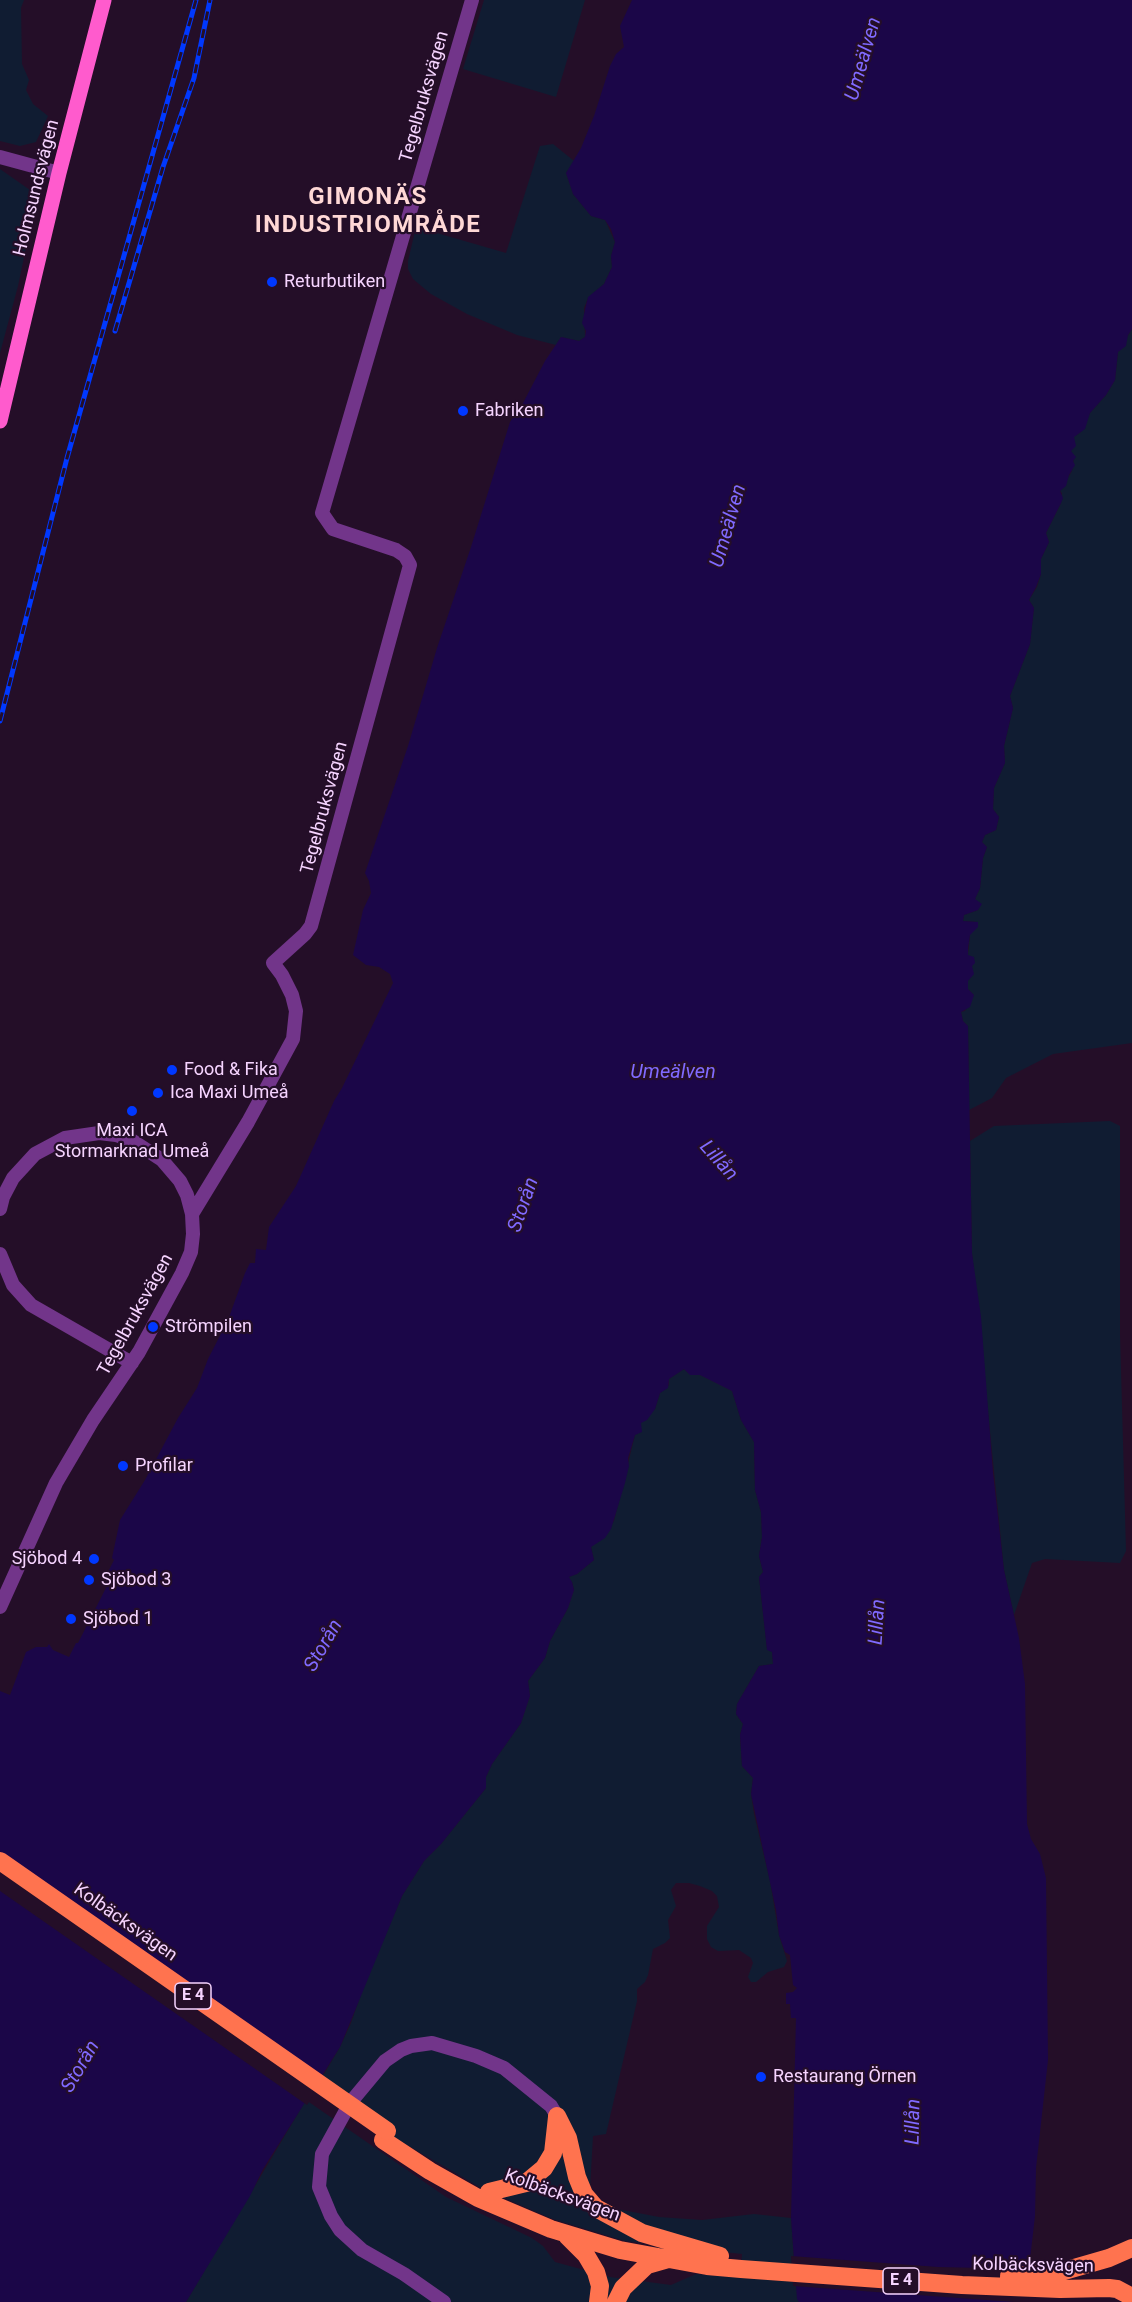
<!DOCTYPE html>
<meta charset="utf-8">
<style>
body{margin:0}
canvas{display:block;background:#240e28}
</style>
<canvas width="1132" height="2302"></canvas>
<script>
const c = document.querySelector('canvas').getContext('2d');
c.lineJoin = 'round';
function fillPath(path, color) { c.fillStyle = color; c.fill(path, 'evenodd'); }
const shape = rows => new Path2D(rows.map(r => 'M' + r).join(''));
function strokePath(path, color, width, dash) { c.strokeStyle = color; c.lineWidth = width; c.lineCap = dash ? 'butt' : 'round'; c.setLineDash(dash || []); c.stroke(path); }
function drawText(font, color, halo, rows, align = 'center') {
  c.font = font + ' Roboto,sans-serif'; c.lineWidth = 4.5; c.setLineDash([]); c.textBaseline = 'middle'; c.strokeStyle = halo; c.fillStyle = color; for (const [text, x, y, turn = 0] of rows) {
    c.save(); c.translate(x, y); c.rotate((+turn || 0) * Math.PI / 180); c.textAlign = isNaN(turn) ? turn : align; if (halo) c.strokeText(text, 0, 0); c.fillText(text, 0, 0); c.restore();
  }
}
fillPath(shape([
 [0,0,24,0,21,8,22,64,29,80,26,90,33,104,48,116,36,142,20,146,0,141],
 [484,0,585,0,556,97,463,69],
 [553,144,574,161,566,173,573,194,591,216,605,220,615,242,611,256,612,267,604,284,588,298,584,308,585,337,579,341,561,337,556,345,517,335,467,314,431,294,413,279,408,269,408,261,416,227,506,253,540,146],
 [0,169,30,190,36,200,18,286,0,353],
 [1132,329,1132,1043,1053,1054,1006,1078,992,1098,969,1110,968,1026,963,1021,961,1012,965,1011,974,995,968,989,968,955,970,935,977,922,963,921,964,915,978,910,975,899,980,888,983,858,987,847,982,842,985,835,996,830,999,817,993,809,994,788,1005,763,1004,746,1013,708,1010,696,1030,644,1034,608,1029,600,1037,587,1041,574,1041,559,1049,542,1046,533,1061,503,1062,493,1060,491,1072,471,1074,458,1071,451,1073,437,1081,432,1090,413,1106,395,1115,380,1118,352],
 [1110,1121,1120,1126,1120,1334,1126,1551,1120,1563,1045,1559,1032,1563,1014,1615,1004,1570,972,1253,970,1141,994,1126],
 [684,1369,688,1373,700,1375,732,1391,741,1420,754,1442,755,1490,761,1512,762,1537,759,1556,763,1572,759,1577,767,1649,772,1651,773,1664,759,1666,737,1704,736,1714,743,1724,740,1735,742,1766,753,1778,751,1794,754,1814,770,1881,779,1935,787,1961,784,1967,768,1972,756,1982,751,1982,748,1977,753,1963,751,1958,739,1950,718,1951,711,1947,707,1939,707,1926,719,1907,717,1896,712,1891,700,1886,689,1883,676,1883,671,1890,676,1906,668,1920,670,1938,665,1943,653,1949,648,1975,645,1982,637,1989,637,2001,606,2134,593,2136,590,2189,597,2198,617,2209,659,2217,702,2220,754,2214,791,2218,795,2272,741,2269,742,2254,625,2241,553,2219,483,2189,314,2091,340,2047,351,2023,362,1991,402,1896,424,1861,441,1844,486,1788,486,1777,492,1764,521,1723,530,1696,528,1681,545,1658,550,1641,568,1608,574,1590,572,1582,568,1577,577,1574,594,1560,591,1547,614,1521,635,1435,638,1433,641,1423,655,1409,660,1393,669,1385,669,1379],
 [306,2100,446,2197,532,2238,543,2246,555,2262,610,2277,671,2285,696,2274,796,2282,799,2302,186,2302]
]), '#101c32');
fillPath(shape([
 [632,0,1132,0,1132,329,1128,335,1126,346,1118,352,1115,380,1106,395,1090,413,1085,429,1074,437,1076,446,1071,451,1076,457,1073,461,1075,465,1069,475,1066,486,1060,491,1063,498,1061,503,1046,533,1049,542,1041,559,1041,574,1036,587,1029,600,1034,608,1030,644,1010,696,1013,708,1004,746,1005,763,994,788,993,809,999,817,996,830,985,835,982,842,987,847,983,858,980,888,975,899,982,904,978,910,964,915,963,921,978,922,978,927,970,935,968,948,968,955,974,957,975,963,972,966,974,974,968,981,968,989,974,995,970,1007,961,1012,963,1021,968,1026,972,1253,981,1317,993,1473,1004,1570,1019,1638,1025,1684,1027,1824,1031,1839,1040,1854,1046,1878,1048,2060,1036,2168,1035,2216,1025,2302,799,2302,797,2299,791,2218,796,2018,791,2018,790,2004,786,2004,786,1993,793,1992,797,1988,793,1985,790,1955,785,1952,779,1935,776,1910,751,1794,753,1778,742,1766,740,1735,743,1724,736,1714,737,1704,759,1666,773,1664,772,1652,767,1650,759,1577,763,1572,759,1556,762,1537,761,1512,755,1490,754,1442,741,1420,732,1391,700,1375,690,1375,684,1369,669,1379,668,1388,660,1393,655,1409,647,1420,641,1423,642,1432,635,1435,628,1458,629,1466,625,1483,611,1529,605,1538,591,1547,594,1560,577,1574,569,1577,572,1582,574,1590,568,1608,550,1641,545,1658,528,1681,530,1696,521,1723,492,1764,486,1777,486,1788,441,1844,424,1861,402,1896,340,2047,263,2169,250,2196,186,2302,0,2302,0,1691,10,1695,26,1652,36,1647,47,1647,49,1644,53,1650,69,1657,76,1643,78,1643,110,1580,107,1574,114,1560,112,1558,120,1520,145,1480,178,1418,197,1388,208,1359,228,1320,245,1273,250,1263,255,1263,256,1249,266,1250,269,1227,296,1186,334,1101,342,1088,393,983,390,974,379,967,366,965,353,955,363,910,371,893,369,881,365,873,408,746,437,648,471,547,510,422,523,403,545,361,561,337,579,341,585,337,586,331,582,323,588,297,604,284,612,267,611,256,615,242,611,229,605,220,591,216,573,194,566,173,581,148,594,116,610,66,616,54,624,47,620,26]
]), '#1b0648');
fillPath(shape([
 [0,1856,316,2092,307,2105,0,1891],
 [791,2256,938,2267,1032,2269,1028,2302,1014,2302,793,2286]
]), '#240e28');
strokePath(shape([
 [0,157,59,173],
 [0,1209,3,1197,13,1178,35,1154,65,1138,99,1133,116,1135,133,1141,162,1160,180,1181,187,1195,192,1214],
 [0,1254,13,1285,31,1305,132,1363],
 [0,1607,56,1483,93,1420,139,1352,182,1273,191,1252,193,1234,192,1214,248,1122,293,1039,296,1011,292,995,282,975,273,963,305,934,311,926,410,565,405,556,396,550,333,529,322,513,472,0],
 [444,2302,404,2274,362,2250,340,2230,331,2216,319,2187,322,2154,350,2103,385,2061,401,2050,411,2046,432,2043,476,2056,504,2068,551,2106,557,2116]
]), '#72358a', 14);
strokePath(shape([
 [0,421,59,173,104,0]
]), '#ff5bcd', 15);
strokePath(shape([
 [557,2116,568,2138,577,2177,584,2194,596,2208,642,2233,720,2256],
 [383,2140,430,2171,478,2198,551,2229,620,2250,707,2266,741,2269,962,2285,1060,2289,1109,2288,1117,2289,1132,2297],
 [489,2192,526,2183,544,2168,553,2153,557,2117],
 [567,2236,586,2255,596,2272,600,2286,598,2302],
 [1009,2276,1057,2273,1109,2258,1132,2248],
 [616,2302,623,2288,647,2265,668,2259]
]), '#ff734f', 18);
const rail = shape([
 [115,331,163,167,194,78,210,0],
 [0,721,67,458,196,0]
]);
strokePath(rail, '#0038ff', 5);
strokePath(rail, '#240e28', 3, [9]);
strokePath(shape([
 [0,1861,387,2131]
]), '#ff734f', 18);
for (const [x, y, r, color] of [
 [272,282,6,"#0038ff"],
 [463,411,6,"#0038ff"],
 [172,1070,6,"#0038ff"],
 [158,1093,6,"#0038ff"],
 [132,1111,6,"#0038ff"],
 [153,1327,6,"#0038ff"],
 [123,1466,6,"#0038ff"],
 [94,1559,6,"#0038ff"],
 [89,1580,6,"#0038ff"],
 [71,1619,6,"#0038ff"],
 [761,2077,6,"#0038ff"]
]) { const dot = new Path2D(); dot.arc(x, y, r, 0, 2 * Math.PI); c.fillStyle = color; c.fill(dot); strokePath(dot, '#240e28', 2); }
for (const [x, y, w] of [
 [193,1996,36],
 [901,2281,36]
]) { const box = new Path2D(); box.roundRect(x - w / 2, y - 13, w, 26, 4.5); c.fillStyle = '#240e28'; c.fill(box); strokePath(box, '#f6d4ff', 1.5); }
drawText('bold 16px', '#f6d4ff', null, [
 ["E 4",193,1996],
 ["E 4",901,2281]
]);
drawText('18px', '#f6d4ff', '#240e28', [
 ["Tegelbruksvägen",425,97,-74],
 ["Holmsundsvägen",37,188,-76],
 ["Tegelbruksvägen",325,808,-75],
 ["Tegelbruksvägen",136,1315,-61],
 ["Kolbäcksvägen",125,1923,35],
 ["Kolbäcksvägen",562,2196,20],
 ["Kolbäcksvägen",1033,2266,1]
]);
drawText('18px', '#f6d4ff', '#240e28', [
 ["Returbutiken",284,282],
 ["Fabriken",475,411],
 ["Food & Fika",184,1070],
 ["Ica Maxi Umeå",170,1093],
 ["Maxi ICA",132,1131,"center"],
 ["Stormarknad Umeå",132,1152,"center"],
 ["Strömpilen",165,1327],
 ["Profilar",135,1466],
 ["Sjöbod 4",82,1559,"right"],
 ["Sjöbod 3",101,1580],
 ["Sjöbod 1",83,1619],
 ["Restaurang Örnen",773,2077]
], 'left');
drawText('italic 20px', '#806aff', '#240e28', [
 ["Umeälven",864,59,-74],
 ["Umeälven",729,526,-74],
 ["Umeälven",673,1073],
 ["Lillån",718,1161,48],
 ["Storån",524,1205,-71],
 ["Lillån",878,1622,-86],
 ["Storån",324,1646,-60],
 ["Storån",81,2067,-60],
 ["Lillån",914,2122,-89]
]);
c.letterSpacing = '1.5px';
drawText('bold 24px', '#ffd8d6', '#240e28', [
 ["GIMONÄS",368,198],
 ["INDUSTRIOMRÅDE",368,226]
]);
c.letterSpacing = '0px';
</script>
